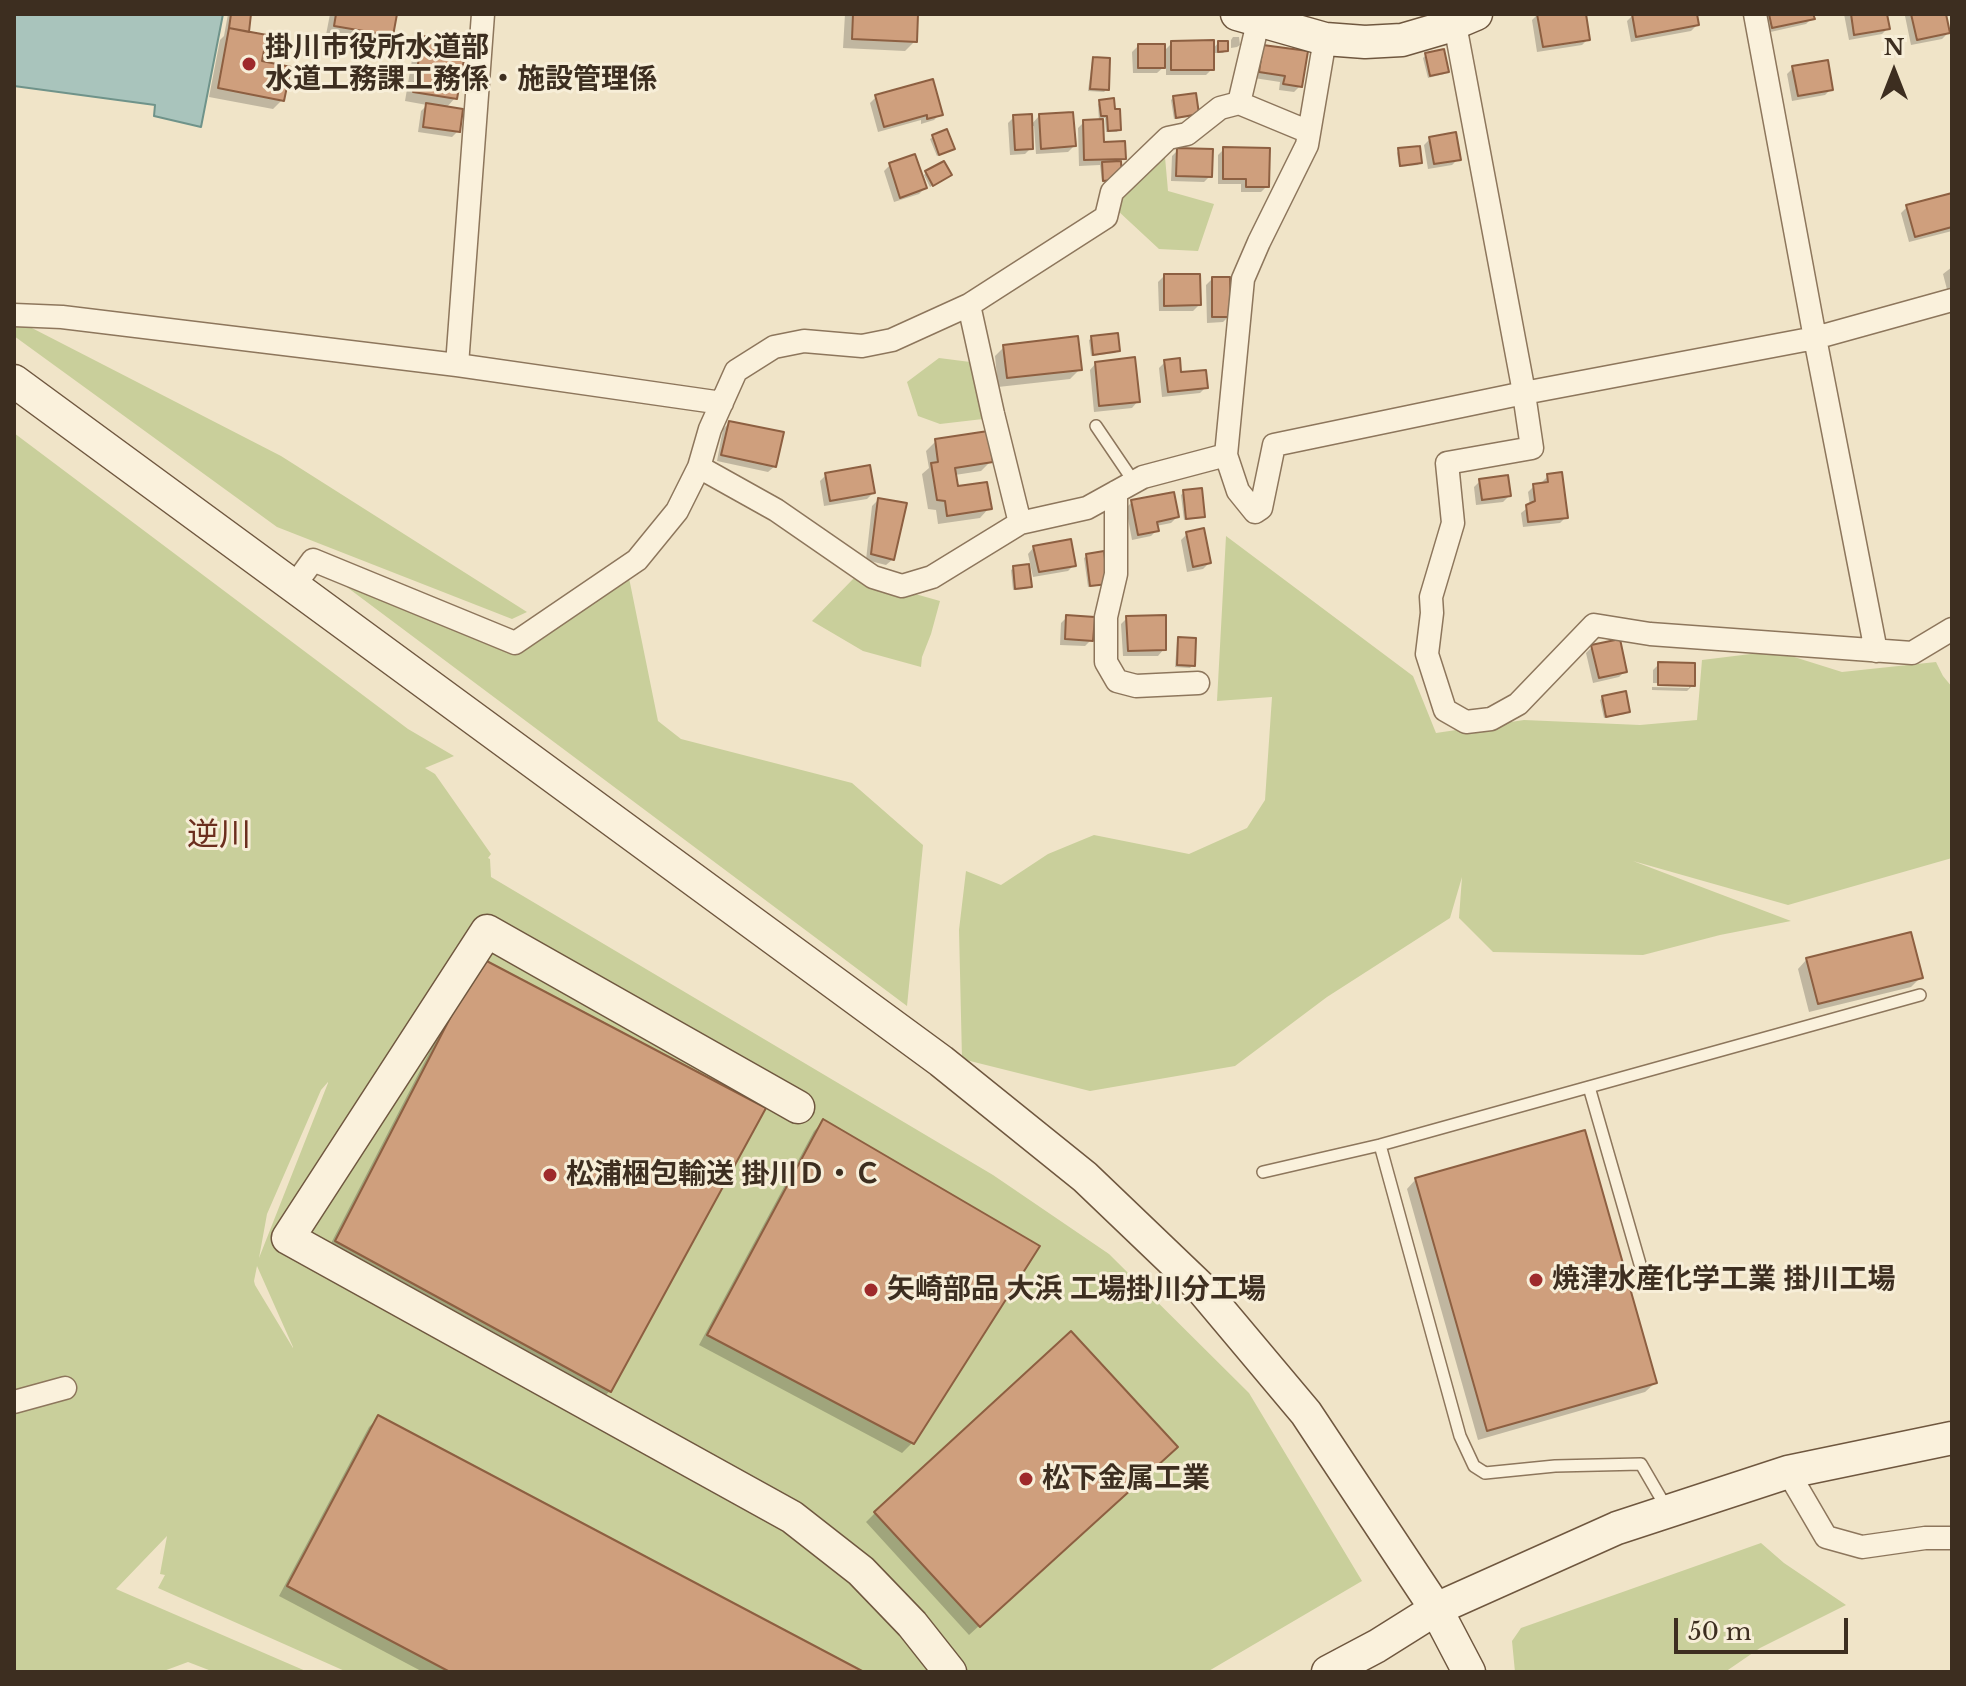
<!DOCTYPE html>
<meta charset="utf-8">
<style>
body{margin:0}
#map{position:relative;width:1966px;height:1686px;overflow:hidden;background:#f0e4c8;font-family:"Libre Baskerville",serif}
canvas{display:block}
.frame{position:absolute;inset:0;border:16px solid #3d2e20;pointer-events:none}
.north{position:absolute;left:1854px;top:32px;width:80px;height:80px;-webkit-text-stroke:6px #f7eed8;paint-order:stroke;rotate:0deg;font-size:22px;font-weight:700;line-height:32px;text-align:center;color:#3d2e20}
.north::after{content:'';display:block;margin:auto;width:28px;height:36px;background:#3d2e20;clip-path:polygon(50% 0,100% 100%,50% 72%,0 100%)}
.scale{position:absolute;left:1674px;top:1618px;width:174px;height:36px;box-sizing:border-box;border:4px solid #3d2e20;border-top:0;padding-left:10px;font-size:24px;line-height:28px;white-space:nowrap;color:#3d2e20;-webkit-text-stroke:6px #f7eed8;paint-order:stroke}
</style>
<div id="map">
<canvas width="1966" height="1686"></canvas>
<div class="frame"></div>
<div class="north">N</div>
<div class="scale">50 m</div>
</div>
<script>
const c = document.querySelector('canvas').getContext('2d');
c.lineJoin = 'round';
function fillPath(path, color) { c.fillStyle = color; c.fill(path, 'evenodd'); }
const shape = rows => new Path2D(rows.map(r => 'M' + r).join(''));
function strokePath(path, color, width, dash) { c.strokeStyle = color; c.lineWidth = width; c.lineCap = dash ? 'butt' : 'round'; c.setLineDash(dash || []); c.stroke(path); }
function drawText(font, color, halo, rows, align = 'center') {
  c.font = font + ' "Libre Baskerville","Noto Sans JP",serif'; c.lineWidth = 6; c.setLineDash([]); c.textBaseline = 'middle'; c.strokeStyle = halo; c.fillStyle = color; for (const [text, x, y, turn = 0] of rows) {
    c.save(); c.translate(x, y); c.rotate((+turn || 0) * Math.PI / 180); c.textAlign = isNaN(turn) ? turn : align; if (halo) c.strokeText(text, 0, 0); c.fillText(text, 0, 0); c.restore();
  }
}
fillPath(shape([
 [1165,157,1168,191,1214,204,1198,251,1159,249,1117,210,1128,184],
 [14,324,28,326,281,456,527,612,512,619,277,527,14,336],
 [939,358,978,363,983,419,940,424,918,416,907,382],
 [14,433,408,729,454,756,425,768,435,774,491,854,488,858,490,859,491,877,993,1175,1109,1254,1249,1393,1362,1581,1207,1672,347,1672,158,1588,165,1575,160,1574,167,1536,116,1589,308,1672,214,1672,188,1662,161,1672,14,1672],
 [328,1082,328,1083,259,1258,267,1214,321,1090],
 [257,1266,293,1347,293,1348,255,1285,254,1281],
 [1226,536,1413,676,1436,733,1524,720,1640,725,1697,720,1702,660,1775,651,1842,672,1936,662,1943,676,1952,687,1952,858,1788,905,1633,861,1791,921,1720,935,1643,955,1493,952,1459,918,1462,877,1450,918,1327,997,1235,1066,1090,1091,962,1059,959,930,966,871,1001,885,1048,854,1094,835,1189,854,1247,828,1265,800,1272,697,1217,701],
 [328,573,519,648,628,573,658,721,681,739,852,783,923,845,907,1006],
 [855,577,940,601,931,634,922,657,921,667,863,651,812,621],
 [1761,1543,1784,1563,1846,1605,1760,1648,1725,1672,1515,1672,1512,1641,1521,1628]
]), '#c9cf9b');
const water = shape([
 [14,14,223,14,201,127,154,116,155,105,14,86,14,14]
]);
fillPath(water, '#a9c4bc');
strokePath(water, '#6f938a', 2);
fillPath(shape([
 [228,14,249,14,247,31,260,63,282,100,273,109,209,97,220,40,224,36],
 [330,14,395,14,391,35,381,45,326,35],
 [845,14,916,14,915,41,905,51,843,48],
 [1538,14,1584,14,1588,39,1582,45,1537,52,1532,20],
 [1640,14,1695,14,1697,25,1691,31,1631,42,1627,21,1633,15],
 [1762,14,1811,14,1812,18,1806,24,1766,33],
 [1844,14,1885,14,1888,28,1882,34,1849,40],
 [1907,14,1944,14,1948,33,1942,39,1911,45,1905,16],
 [1233,37,1239,37,1240,45,1237,47,1231,48,1231,40],
 [423,38,455,98,446,108,458,131,452,137,418,132,421,111,427,105,405,101,414,48],
 [1172,43,1212,50,1218,43,1226,50,1223,53,1212,53,1212,69,1206,75,1166,75,1166,65,1157,73,1133,73,1132,52,1138,46,1163,52],
 [1258,53,1300,86,1294,92,1279,90,1280,82,1254,78],
 [1426,55,1447,71,1444,74,1428,78,1423,58],
 [1094,59,1107,89,1104,92,1088,91,1092,61],
 [1793,68,1831,89,1825,95,1792,101,1787,74],
 [1194,95,1194,116,1174,119,1171,100,1173,98],
 [876,97,940,114,934,120,921,124,921,120,878,132,870,103],
 [1100,102,1119,129,1117,132,1106,132,1105,118,1101,118,1102,144,1123,158,1119,162,1118,181,1102,182,1100,165,1079,166,1078,128,1084,122,1099,121,1098,104],
 [1039,116,1074,146,1068,152,1036,154,1034,126,1030,127,1031,148,1025,154,1010,155,1008,123,1014,117,1030,126],
 [933,137,952,149,937,156,930,139],
 [1430,139,1458,159,1452,165,1428,169,1424,145],
 [1224,149,1267,186,1261,192,1241,192,1241,184,1218,184,1218,155],
 [1178,150,1210,176,1204,182,1171,181,1172,156],
 [1399,150,1420,162,1418,165,1399,167,1397,153],
 [890,165,925,188,919,194,894,202,884,171],
 [926,173,947,177,930,187,924,175],
 [1952,195,1952,231,1909,242,1901,213,1907,207],
 [1952,267,1952,292,1948,293,1943,274],
 [1164,276,1199,305,1193,311,1159,311,1158,282],
 [1212,279,1229,316,1223,322,1207,323,1206,285],
 [1092,338,1118,350,1115,353,1091,356,1089,340],
 [1004,347,1080,369,1070,379,998,387,995,356],
 [1165,362,1180,374,1206,387,1200,393,1162,397,1159,368],
 [1096,363,1138,401,1132,408,1094,412,1090,370],
 [729,423,775,466,768,472,717,461,723,429],
 [936,441,990,462,981,471,955,475,957,489,989,508,980,518,938,524,936,510,928,509,922,474,929,468,926,451],
 [826,475,873,493,867,499,824,506,820,481],
 [1548,476,1566,517,1560,523,1523,527,1521,513,1530,506,1528,492,1534,486,1542,485,1542,482],
 [1480,481,1509,496,1503,502,1476,505,1474,487],
 [1184,492,1203,516,1201,518,1184,520,1181,495],
 [878,500,893,559,886,565,866,560,872,506],
 [1132,502,1177,517,1171,523,1156,526,1157,530,1151,536,1132,540,1126,508],
 [1187,534,1209,563,1203,569,1187,572,1181,540],
 [1034,547,1074,565,1068,571,1033,577,1028,554],
 [1087,556,1104,585,1088,587,1084,558],
 [1014,568,1029,587,1027,589,1013,590,1011,570],
 [1067,617,1091,640,1085,646,1060,645,1061,623],
 [1127,618,1164,649,1158,656,1123,656,1121,624],
 [1179,639,1193,665,1190,668,1175,667,1177,641],
 [1592,647,1625,671,1619,677,1593,683,1586,653],
 [1659,664,1693,685,1687,691,1652,690,1652,687,1689,688,1689,684,1653,683,1653,670],
 [1603,697,1628,712,1625,714,1604,718,1600,700],
 [1807,959,1921,977,1911,987,1809,1012,1798,969],
 [472,970,610,1391,600,1400,327,1251],
 [824,1121,1037,1247,912,1443,902,1453,699,1345,814,1131],
 [1416,1179,1655,1383,1645,1392,1478,1440,1407,1189],
 [378,1418,860,1672,423,1672,279,1596,369,1427],
 [1165,1456,969,1635,866,1522,875,1513]
]), '#0003');
const building = shape([
 [231,14,251,14,249,32,229,28,231,14],
 [336,14,397,14,393,36,334,26,336,14],
 [853,14,918,14,917,42,852,39,853,14],
 [1537,14,1586,14,1590,40,1543,47,1537,14],
 [1632,14,1697,14,1699,25,1636,37,1632,14],
 [1769,14,1813,14,1815,19,1772,28,1769,14],
 [1851,14,1887,14,1890,29,1854,35,1851,14],
 [1911,14,1946,14,1950,33,1917,40,1911,14],
 [229,28,267,35,262,61,291,67,284,101,218,88,229,28],
 [423,36,467,43,457,99,413,92,423,36],
 [1214,40,1214,70,1171,70,1171,41,1214,40],
 [1218,41,1228,41,1228,51,1218,52,1218,41],
 [1138,44,1165,44,1165,68,1138,68,1138,44],
 [1263,45,1308,51,1302,87,1283,84,1285,76,1259,72,1263,45],
 [1444,49,1449,72,1430,76,1425,53,1444,49],
 [1093,57,1110,58,1109,90,1090,89,1093,57],
 [1828,60,1833,90,1798,96,1792,66,1828,60],
 [933,79,943,115,927,119,927,115,884,127,875,95,933,79],
 [1196,93,1199,114,1176,118,1173,96,1196,93],
 [1114,98,1115,109,1120,109,1121,130,1108,131,1107,116,1101,116,1099,100,1114,98],
 [426,103,463,109,460,132,423,127,426,103],
 [1073,112,1076,146,1041,149,1039,114,1073,112],
 [1032,114,1033,149,1015,150,1013,115,1032,114],
 [1103,119,1104,142,1125,141,1126,159,1084,160,1083,120,1103,119],
 [947,129,955,149,939,155,932,135,947,129],
 [1456,132,1461,160,1434,164,1429,137,1456,132],
 [1420,146,1422,163,1400,166,1398,148,1420,146],
 [1223,147,1270,148,1269,187,1246,187,1246,179,1223,179,1223,147],
 [1177,148,1213,149,1212,177,1176,176,1177,148],
 [915,154,927,188,900,198,889,163,915,154],
 [944,161,952,175,933,186,925,171,944,161],
 [1121,161,1122,179,1103,181,1102,162,1121,161],
 [1952,193,1952,227,1915,237,1906,205,1952,193],
 [1164,274,1200,274,1201,305,1164,306,1164,274],
 [1212,277,1230,277,1231,317,1212,317,1212,277],
 [1118,333,1120,351,1093,355,1091,336,1118,333],
 [1078,336,1082,370,1007,378,1003,345,1078,336],
 [1135,357,1140,402,1099,406,1095,362,1135,357],
 [1180,358,1181,372,1206,370,1208,388,1168,392,1164,360,1180,358],
 [729,421,784,432,776,467,721,455,729,421],
 [988,431,993,462,955,468,958,486,987,482,992,509,947,516,945,501,937,500,931,463,938,462,935,439,988,431],
 [870,465,875,493,830,501,825,473,870,465],
 [1562,472,1568,518,1528,522,1526,505,1535,501,1533,484,1548,482,1547,474,1562,472],
 [1508,475,1511,496,1482,500,1479,479,1508,475],
 [1202,488,1205,517,1186,519,1183,490,1202,488],
 [1174,492,1179,517,1157,522,1159,531,1138,535,1131,500,1174,492],
 [878,498,907,503,894,560,871,554,878,498],
 [1204,528,1211,563,1193,567,1186,532,1204,528],
 [1071,539,1076,566,1039,572,1033,546,1071,539],
 [1104,551,1108,584,1090,586,1086,554,1104,551],
 [1029,564,1032,587,1015,589,1013,566,1029,564],
 [1066,615,1095,617,1093,641,1065,639,1066,615],
 [1166,615,1166,650,1128,651,1126,616,1166,615],
 [1178,637,1196,638,1195,666,1177,665,1178,637],
 [1620,639,1627,672,1599,678,1591,645,1620,639],
 [1658,662,1695,663,1695,686,1658,685,1658,662],
 [1626,691,1630,712,1606,717,1602,696,1626,691],
 [1911,932,1923,978,1818,1004,1806,958,1911,932],
 [481,958,766,1108,611,1392,335,1241,481,958],
 [823,1119,1040,1246,914,1444,707,1335,823,1119],
 [1585,1130,1657,1383,1487,1431,1415,1178,1585,1130],
 [1071,1331,1178,1447,980,1627,874,1512,1071,1331],
 [378,1415,864,1672,450,1672,287,1586,378,1415]
]);
fillPath(building, '#cf9f7d');
strokePath(building, '#8d5f41', 2);
const lane = shape([
 [1096,426,1134,482],
 [1589,1087,1644,1278],
 [1380,1145,1460,1436,1474,1466,1485,1473,1555,1466,1641,1464,1666,1507],
 [1263,1172,1380,1145,1920,995]
]);
const street = shape([
 [1453,14,1523,387,1532,448,1447,463,1453,523,1431,597,1432,613,1427,654,1445,710,1466,722,1491,719,1518,704,1594,625,1650,634,1912,653,1952,629],
 [1755,14,1815,338,1876,651],
 [1239,103,1260,14],
 [969,305,993,414,1020,523],
 [14,315,62,317,457,365,722,403],
 [457,365,483,14],
 [1226,455,1243,279,1259,242,1307,145,1325,39],
 [699,467,776,510,873,577,902,586,932,577,1020,523,1087,508,1143,477,1226,455,1238,491,1255,512,1261,508,1274,445,1524,393,1815,338,1952,300],
 [1116,492,1116,574,1106,617,1106,662,1117,681,1136,686,1198,683],
 [294,586,313,560,515,643,637,560,677,511,699,467,710,429,736,371,774,347,804,341,862,346,892,340,969,305,1106,217,1112,192,1168,138,1187,134,1220,108,1239,103,1309,132],
 [14,1402,65,1388],
 [1788,1472,1826,1537,1862,1547,1925,1538,1952,1538]
]);
const secondary = shape([
 [1237,14,1325,39,1365,42,1402,40,1443,28,1476,14],
 [14,381,941,1061,1085,1177,1201,1288,1306,1413,1436,1609,1469,1672],
 [798,1107,487,931,288,1238,792,1517,861,1571,912,1624,950,1672],
 [1328,1672,1377,1646,1436,1609,1617,1528,1788,1472,1952,1438]
]);
strokePath(lane, '#8d765c', 14);
strokePath(street, '#8d765c', 25);
strokePath(secondary, '#6f573f', 35);
strokePath(lane, '#faf1dc', 11);
strokePath(street, '#faf1dc', 22);
strokePath(secondary, '#faf1dc', 32);
for (const [x, y, r, color] of [
 [249,64,8,"#9e2a2b"],
 [550,1175,8,"#9e2a2b"],
 [1536,1280,8,"#9e2a2b"],
 [871,1290,8,"#9e2a2b"],
 [1026,1479,8,"#9e2a2b"]
]) { const dot = new Path2D(); dot.arc(x, y, r, 0, 2 * Math.PI); c.fillStyle = color; c.fill(dot); strokePath(dot, '#f7eed8', 3); }
drawText('bold 28px', '#3d2e20', '#f7eed8', [
 ["掛川市役所水道部",265,48],
 ["水道工務課工務係・施設管理係",265,80],
 ["松浦梱包輸送 掛川Ｄ・Ｃ",566,1175],
 ["焼津水産化学工業 掛川工場",1552,1280],
 ["矢崎部品 大浜 工場掛川分工場",887,1290],
 ["松下金属工業",1042,1479]
], 'left');
drawText('32px', '#6b2e1e', '#f7eed8', [
 ["逆川",219,836]
]);
</script>
